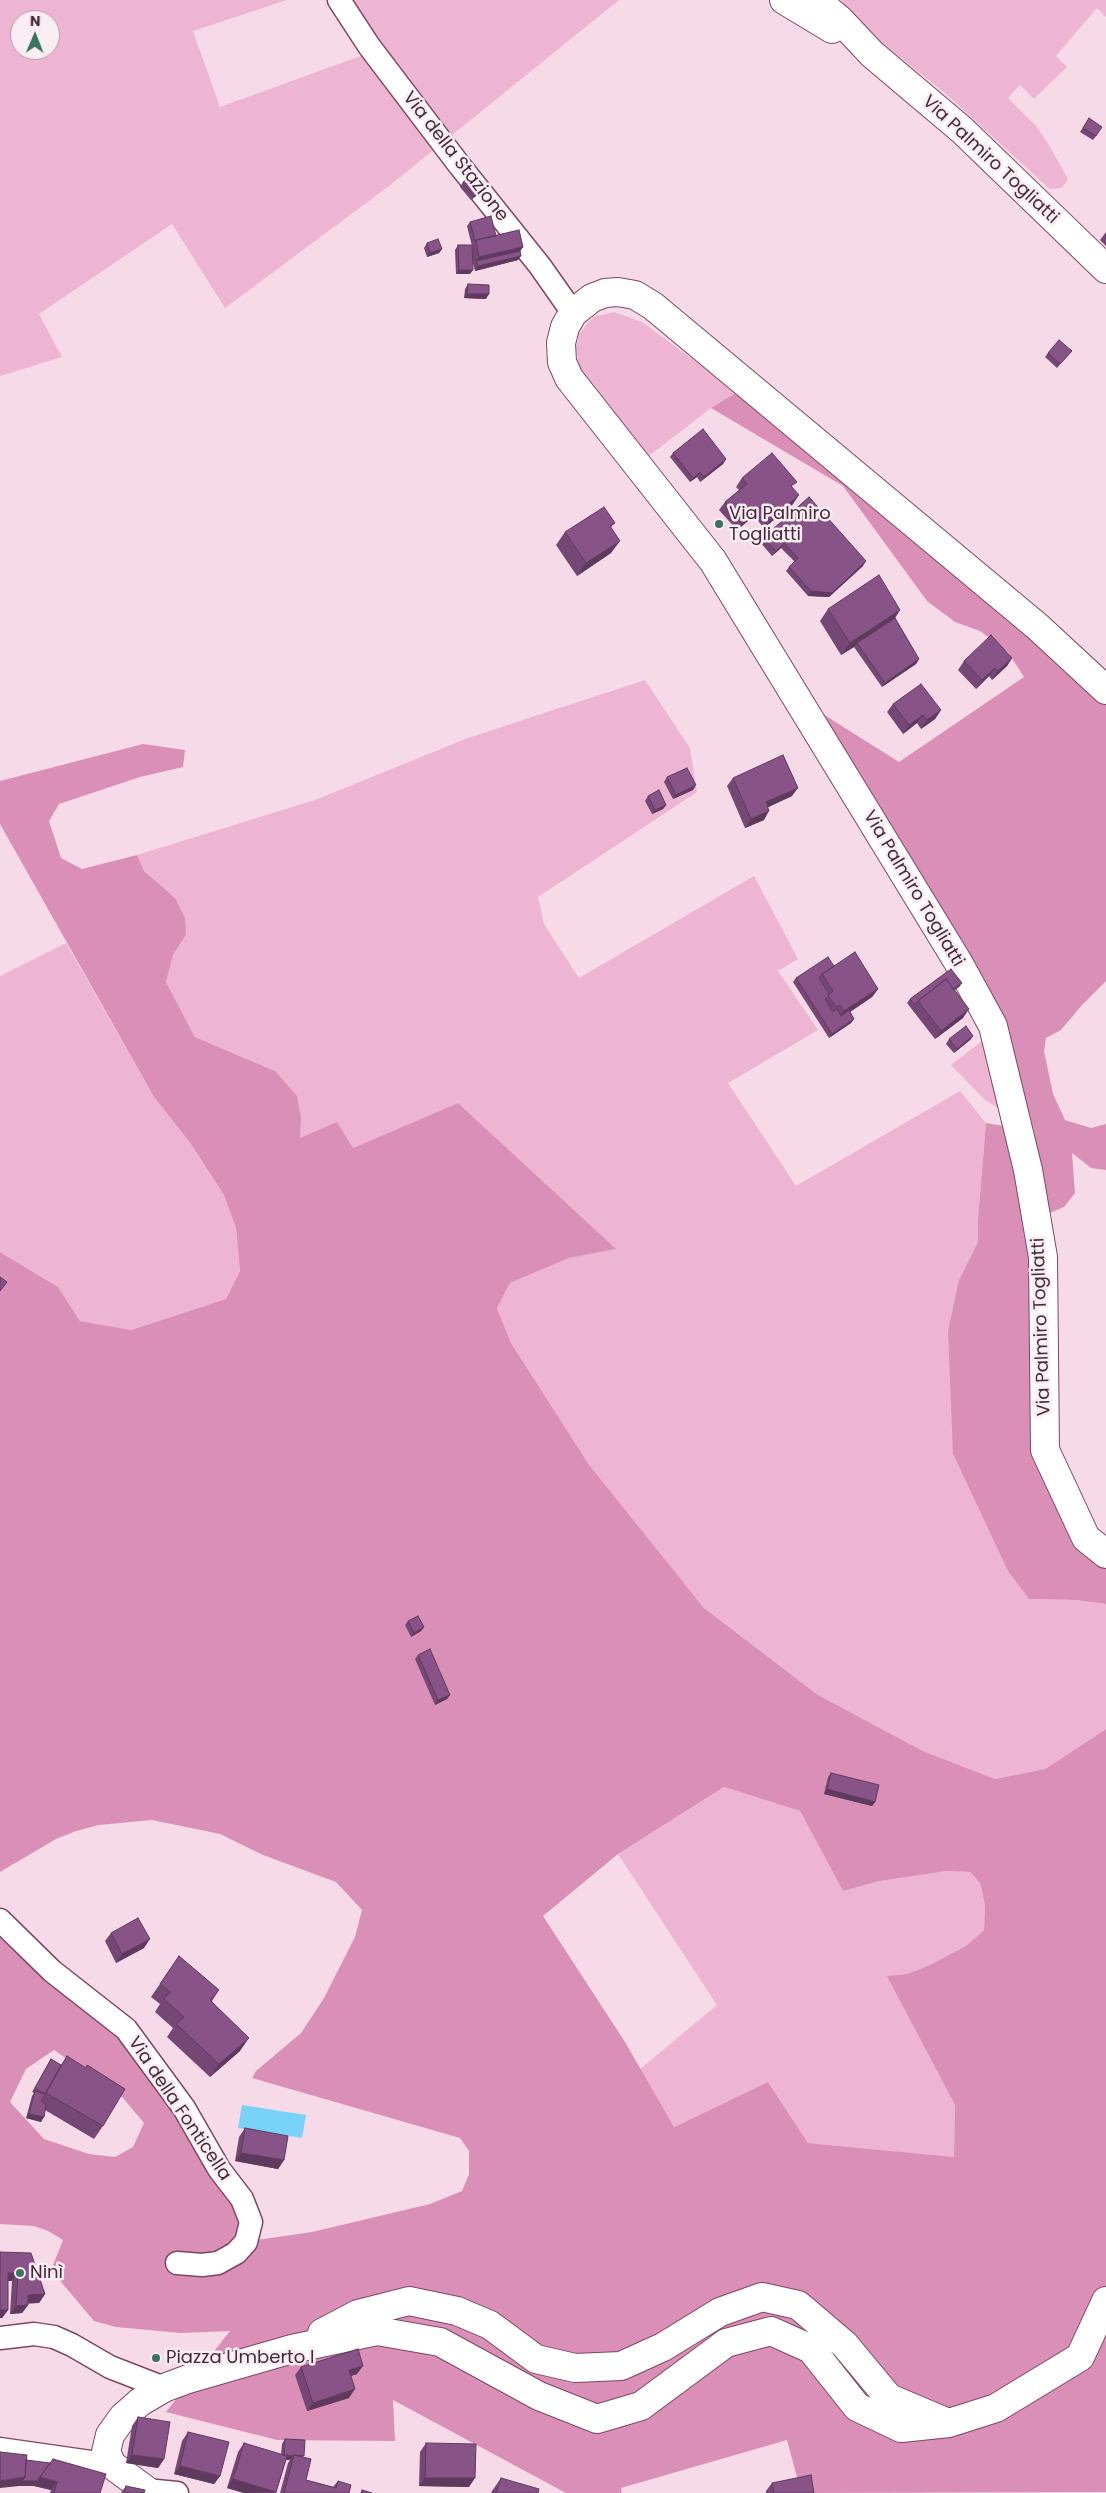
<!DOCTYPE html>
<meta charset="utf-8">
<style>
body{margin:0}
#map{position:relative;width:1106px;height:2493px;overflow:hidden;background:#f7dae8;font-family:Poppins,sans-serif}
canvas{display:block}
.north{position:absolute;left:10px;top:10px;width:50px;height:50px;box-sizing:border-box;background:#faecf3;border:1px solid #b29ea8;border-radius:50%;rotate:1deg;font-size:14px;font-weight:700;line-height:20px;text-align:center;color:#452a38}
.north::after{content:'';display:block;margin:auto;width:18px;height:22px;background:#39745e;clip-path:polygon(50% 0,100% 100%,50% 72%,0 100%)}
</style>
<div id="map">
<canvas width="1106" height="2493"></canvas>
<div class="north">N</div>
</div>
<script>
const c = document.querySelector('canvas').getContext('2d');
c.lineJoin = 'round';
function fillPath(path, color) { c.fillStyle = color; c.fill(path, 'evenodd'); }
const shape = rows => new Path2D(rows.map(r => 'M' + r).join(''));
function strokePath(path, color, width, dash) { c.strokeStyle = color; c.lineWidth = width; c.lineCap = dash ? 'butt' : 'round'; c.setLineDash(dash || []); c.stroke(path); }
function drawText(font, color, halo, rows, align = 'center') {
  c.font = font + ' Poppins,sans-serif'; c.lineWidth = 5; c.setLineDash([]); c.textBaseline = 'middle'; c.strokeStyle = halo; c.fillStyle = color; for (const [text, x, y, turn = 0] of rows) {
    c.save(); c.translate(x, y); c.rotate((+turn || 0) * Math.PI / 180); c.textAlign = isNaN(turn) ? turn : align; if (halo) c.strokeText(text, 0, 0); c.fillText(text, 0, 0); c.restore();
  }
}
fillPath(shape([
 [0,0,287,0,193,31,220,107,377,50,347,0,619,0,389,186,225,308,172,224,39,314,62,357,0,376],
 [20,20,50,20,50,50,20,50],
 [841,0,1106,0,1106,17,1097,8,1056,56,1067,67,1034,99,1020,85,1008,98,1037,127,1050,147,1068,179,1062,188,1050,189,1041,181,945,93,867,31,852,17],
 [614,312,642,322,737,392,711,408,646,458,581,375,576,349,579,334,593,317],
 [645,680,690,748,697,792,538,897,544,924,579,978,754,876,798,959,778,971,818,1030,728,1083,796,1186,960,1091,986,1123,978,1219,978,1242,959,1280,953,1454,1008,1570,1029,1599,1076,1600,1106,1604,1106,1729,1045,1769,995,1779,923,1751,818,1695,704,1608,589,1466,511,1343,497,1308,510,1283,569,1258,615,1249,458,1103,353,1148,299,1138,301,1118,275,1071,195,1037,166,982,173,955,186,935,175,898,144,871,137,855,315,800,468,738],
 [66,943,154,1097,191,1144,224,1195,236,1228,240,1271,226,1299,131,1330,80,1321,58,1287,0,1252,0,976],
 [987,1037,1000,1109,985,1100,951,1065],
 [724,1787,800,1811,843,1891,881,1881,947,1871,970,1872,980,1883,985,1905,984,1930,966,1946,930,1965,907,1974,888,1976,955,2105,954,2157,808,2143,768,2082,674,2127,640,2069,717,2005,618,1854]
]), '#edb5d1');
fillPath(shape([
 [737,392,1106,698,1106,981,1082,1005,1061,1030,1046,1038,1044,1051,1053,1094,1065,1120,1091,1128,1106,1124,1106,1170,1091,1168,1072,1153,1075,1193,1064,1207,1050,1213,1034,1131,1010,1042,993,997,907,858,807,704,899,762,1024,677,1008,652,980,631,955,622,927,601,843,486,711,408],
 [143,744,185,750,183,767,140,777,59,804,49,821,61,858,82,869,137,855,144,871,175,898,185,918,186,935,173,955,166,982,195,1037,275,1071,297,1096,301,1118,300,1138,337,1122,353,1148,458,1103,616,1249,569,1258,510,1283,497,1308,511,1343,589,1465,704,1608,818,1695,923,1751,995,1779,1045,1769,1106,1729,1106,2492,812,2493,798,2481,787,2440,621,2488,622,2493,566,2493,393,2400,395,2441,277,2440,166,2412,230,2331,181,2333,116,2327,94,2321,51,2270,63,2240,48,2231,34,2226,0,2224,0,1928,123,2032,257,2240,312,2232,430,2204,462,2191,469,2174,469,2151,460,2138,252,2078,256,2071,301,2033,324,1998,355,1937,362,1910,336,1882,263,1855,220,1834,152,1820,99,1825,76,1831,56,1839,0,1872,0,1252,58,1287,80,1321,131,1330,226,1299,240,1271,236,1228,224,1195,191,1144,154,1097,0,824,0,781],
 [724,1787,800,1811,843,1891,880,1881,947,1871,970,1872,980,1883,985,1905,984,1930,966,1946,930,1965,907,1974,887,1976,955,2105,954,2157,808,2143,768,2082,674,2127,625,2042,543,1916,618,1854],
 [54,2050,123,2098,144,2123,133,2147,115,2157,89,2154,44,2139,10,2102,26,2069],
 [986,1123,1004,1126,1037,1257,1041,1451,1106,1560,1106,1604,1076,1600,1029,1599,1008,1571,953,1454,948,1331,959,1280,978,1242,978,1219]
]), '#da90b6');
fillPath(shape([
 [242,2105,306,2115,302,2138,238,2128]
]), '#79d3f9');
const minor = shape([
 [339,0,369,46,460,166,540,266,573,313],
 [0,1920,52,1971,126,2029,184,2108,219,2169,242,2199,251,2222,246,2242,236,2253,218,2263,202,2265,177,2263],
 [0,2338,34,2334,54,2337,72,2345,110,2367,164,2388],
 [0,2449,112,2465],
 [146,2490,177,2493]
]);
const tertiary = shape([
 [784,0,832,29],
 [816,0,840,20,872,54,962,130,1106,269],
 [1106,690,1038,627,653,306,635,295,618,292,605,293,592,298,573,313,565,327,561,343,562,362,569,378,713,561,958,962,993,1026,1028,1170,1043,1257,1045,1450,1086,1538,1106,1554],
 [322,2333,358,2314,409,2301,457,2311,490,2325,536,2359,575,2368,621,2366,663,2347,720,2312,762,2297,798,2305,845,2345,889,2398,948,2423],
 [150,2493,112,2465,106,2452,110,2435,123,2417,140,2402,164,2388,188,2379,292,2349,377,2331,440,2342,539,2396,597,2419,641,2406,726,2343,771,2331,811,2349,857,2407,901,2428,949,2423,996,2408,1080,2357,1106,2301]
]);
strokePath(minor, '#804565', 25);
strokePath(tertiary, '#804565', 30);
strokePath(minor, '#fff', 22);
strokePath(tertiary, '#fff', 28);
fillPath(shape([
 [1089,118,1096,136,1093,140,1080,132],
 [463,182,479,191,476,196,471,200,460,187],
 [470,222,496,236,523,247,520,251,518,260,475,271,472,260,470,274,456,274,455,250,458,245,472,246,467,226],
 [1106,232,1106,246,1100,240],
 [427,243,442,249,439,253,427,257,424,248],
 [468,284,486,299,464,298,465,289],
 [1048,353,1068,355,1057,368,1045,357],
 [673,453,726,459,723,464,700,482,697,477,690,482,670,457],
 [742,478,793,488,793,504,764,528,754,516,737,530,719,510,725,502,739,490,736,487],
 [615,523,611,527,611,553,577,576,556,545,565,532],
 [763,538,863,566,829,597,808,596,786,571,789,567,795,562,781,548,772,556,760,542],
 [828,609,900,610,895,618,919,659,916,664,882,687,854,647,841,655,820,621],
 [1012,658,1007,666,992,680,989,676,976,689,958,670,964,661],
 [893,704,941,710,935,719,921,729,917,723,903,734,887,712],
 [667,777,693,790,673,799,664,782],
 [733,778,792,796,768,807,764,820,745,828,727,786],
 [648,796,666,805,663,809,652,814,645,801],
 [834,966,878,989,872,997,850,1012,854,1019,851,1023,829,1038,793,982,796,978],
 [962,983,959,987,954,990,963,1018,935,1039,907,1003,910,999],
 [973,1036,970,1040,954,1053,946,1044,949,1039],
 [408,1621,424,1627,421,1631,411,1637,405,1625],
 [418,1655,450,1695,447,1699,435,1705,415,1659],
 [831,1773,875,1802,872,1806,824,1794,828,1777],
 [111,1933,144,1948,116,1963,105,1941],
 [179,1956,219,1990,212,2001,240,2051,210,2077,167,2037,173,2028,155,2012,160,2004,151,1997],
 [67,2056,103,2126,94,2139,45,2110,41,2122,26,2118,32,2096,34,2093,32,2092,48,2064,51,2059,61,2065],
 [245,2128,284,2160,278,2169,235,2161,239,2137],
 [0,2252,45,2294,39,2303,28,2303,28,2305,22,2313,10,2314,12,2281,8,2281,8,2310,2,2318,0,2318],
 [301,2367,357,2374,351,2376,349,2398,307,2411,295,2375],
 [138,2417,164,2459,158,2468,126,2463,132,2426],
 [188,2432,220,2476,214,2484,174,2474,182,2441],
 [285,2439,303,2457,306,2480,333,2487,338,2481,349,2493,280,2493,288,2463,290,2460,286,2460,276,2493,244,2493,227,2488,238,2452,244,2443,281,2455,282,2444],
 [426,2443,469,2487,419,2486,420,2452],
 [26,2460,100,2493,50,2493,51,2490,34,2486,19,2486],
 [501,2478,538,2493,491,2493,492,2491],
 [772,2483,814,2493,766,2493,766,2491],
 [126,2486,144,2493,121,2493]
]), '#754774');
fillPath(shape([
 [479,191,476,196,471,200,474,196],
 [523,247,517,255,476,261,479,257],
 [442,249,439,253,427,257,430,253],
 [521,256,518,260,475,271,478,266],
 [459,270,473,270,470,274,456,274],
 [467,294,489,294,486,299,464,298],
 [726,459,723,464,700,482,704,477],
 [700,472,697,477,690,482,693,478],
 [799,495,793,504,764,528,770,520],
 [760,507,754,516,737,530,743,522],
 [620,541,611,553,577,576,586,563],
 [784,543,781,548,772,556,776,551],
 [866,561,863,566,829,597,808,596,811,591],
 [900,610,892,622,857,643,854,647,841,655,850,643],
 [1012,658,1007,666,992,680,998,671],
 [919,659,916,664,882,687,885,683],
 [995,668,989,676,976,689,982,680],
 [941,710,935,719,921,729,927,720],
 [923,715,917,723,903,734,909,725],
 [696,785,693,790,673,799,676,795],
 [798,788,792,796,760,811,766,802],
 [666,805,663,809,652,814,655,810],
 [769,811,764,820,745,828,751,819],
 [962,983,959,987,946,996,949,992],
 [878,989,872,997,838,1020,844,1011],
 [969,1009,963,1018,935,1039,941,1031],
 [854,1019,851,1023,829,1038,832,1034],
 [973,1036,970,1040,954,1053,957,1049],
 [424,1627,421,1631,411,1637,414,1633],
 [450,1695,447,1699,435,1705,438,1700],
 [827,1789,875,1802,872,1806,824,1794],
 [150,1939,144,1948,116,1963,122,1954],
 [249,2038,240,2051,210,2077,219,2064],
 [29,2114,44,2117,41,2122,26,2118],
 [241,2153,284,2160,278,2169,235,2161],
 [8,2273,18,2273,12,2281,2,2281],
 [45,2294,39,2303,22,2304,28,2295],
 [28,2305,22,2313,10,2314,16,2306],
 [0,2310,8,2310,2,2318,0,2318],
 [363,2366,357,2374,343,2378,349,2370],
 [355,2389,349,2398,307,2411,313,2403],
 [132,2455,164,2459,158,2468,126,2463],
 [284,2455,293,2456,290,2460,281,2460],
 [50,2463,57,2482,51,2490,34,2486,19,2486,0,2488,0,2481,25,2477],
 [180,2466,220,2476,214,2484,174,2474],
 [425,2478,475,2478,469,2487,419,2486],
 [233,2479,276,2492,244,2493,227,2488]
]), '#5f3a5e');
const building = shape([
 [1089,118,1102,127,1096,136,1083,128,1089,118],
 [468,178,479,191,474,196,463,182,468,178],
 [491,216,496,236,476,240,475,241,470,222,491,216],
 [519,230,523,247,479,257,476,240,519,230],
 [438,239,442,249,430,253,427,243,438,239],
 [458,245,472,245,473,270,459,270,458,245],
 [520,251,521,256,478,266,476,261,520,251],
 [468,284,489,285,489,294,467,294,468,284],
 [1059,340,1072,351,1060,364,1048,353,1059,340],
 [703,429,726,459,704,477,700,472,693,478,673,453,703,429],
 [772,453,797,482,791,486,799,495,770,520,760,507,743,522,725,502,747,484,742,478,772,453],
 [809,497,866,561,832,593,811,591,789,567,798,558,784,543,776,551,763,538,809,497],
 [604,507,615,523,610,526,620,541,586,563,565,532,604,507],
 [879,575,900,610,850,643,828,609,879,575],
 [895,618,919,659,885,683,857,643,895,618],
 [991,635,1012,658,998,671,995,668,982,680,964,661,991,635],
 [921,684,941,710,927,720,923,715,909,725,893,704,921,684],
 [783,755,798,788,766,802,769,811,751,819,733,778,783,755],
 [687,768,696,785,676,795,667,777,687,768],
 [659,790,666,805,655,810,648,796,659,790],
 [855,952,878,989,844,1011,840,1005,836,1007,828,995,833,991,822,974,855,952],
 [828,957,834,966,822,974,819,978,829,994,828,995,829,996,825,999,833,1012,837,1009,841,1016,849,1010,854,1019,832,1034,796,978,828,957],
 [951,969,962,983,953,989,946,979,918,1001,915,1005,910,999,951,969],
 [946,979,969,1009,941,1031,918,1001,946,979],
 [966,1026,973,1036,957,1049,949,1039,966,1026],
 [0,1277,7,1282,0,1291,0,1277],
 [418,1616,424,1627,414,1633,408,1621,418,1616],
 [430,1649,450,1695,438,1700,418,1655,430,1649],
 [831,1773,879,1785,875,1802,827,1789,831,1773],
 [138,1918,150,1939,122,1954,111,1933,138,1918],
 [179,1956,219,1990,210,2000,249,2038,219,2064,176,2024,184,2017,164,1999,170,1992,160,1984,179,1956],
 [67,2056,86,2068,87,2065,125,2089,103,2126,46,2093,67,2056],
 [51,2059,61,2065,45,2094,35,2088,51,2059],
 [35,2091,45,2094,41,2101,46,2105,44,2117,29,2114,35,2091],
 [245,2128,288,2136,284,2160,241,2153,245,2128],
 [0,2252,31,2253,45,2294,28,2295,28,2305,16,2306,18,2273,8,2273,8,2310,0,2310,0,2252],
 [358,2349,363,2366,349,2370,355,2389,313,2403,301,2367,358,2349],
 [138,2417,170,2422,164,2459,132,2455,138,2417],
 [188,2432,229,2442,220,2476,180,2466,188,2432],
 [285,2439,305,2440,304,2456,294,2455,294,2456,284,2455,285,2439],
 [244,2443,287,2456,276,2492,233,2479,244,2443],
 [426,2443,476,2444,475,2478,425,2478,426,2443],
 [0,2452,27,2455,25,2477,0,2481,0,2452],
 [294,2455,311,2459,306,2480,336,2488,338,2481,351,2485,349,2493,284,2493,294,2455],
 [53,2459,106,2474,100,2493,54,2493,57,2482,40,2477,53,2459],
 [26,2460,50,2463,37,2481,22,2481,25,2477,26,2460],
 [811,2475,814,2493,774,2493,772,2483,811,2475],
 [501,2478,539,2489,538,2493,496,2493,501,2478],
 [126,2486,145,2490,144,2493,124,2493,126,2486],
 [362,2490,372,2493,361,2493,362,2490]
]);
fillPath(building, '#885387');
strokePath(building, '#5f3a5e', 1);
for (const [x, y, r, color] of [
 [719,524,5,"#39745e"],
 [20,2273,5,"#39745e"],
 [156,2358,5,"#39745e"]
]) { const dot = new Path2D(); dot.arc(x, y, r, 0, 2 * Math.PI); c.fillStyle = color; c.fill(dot); strokePath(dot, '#faecf3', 2); }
drawText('18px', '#452a38', '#faecf3', [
 ["Via della Stazione",455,157,52],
 ["Via Palmiro Togliatti",990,160,43],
 ["Via Palmiro Togliatti",913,889,59],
 ["Via Palmiro Togliatti",1042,1327,-92],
 ["Via della Fonticella",179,2109,56]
]);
drawText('18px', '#452a38', '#faecf3', [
 ["Via Palmiro",729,514],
 ["Togliatti",729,535],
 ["Ninì",30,2273],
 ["Piazza Umberto I",166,2358]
], 'left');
</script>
